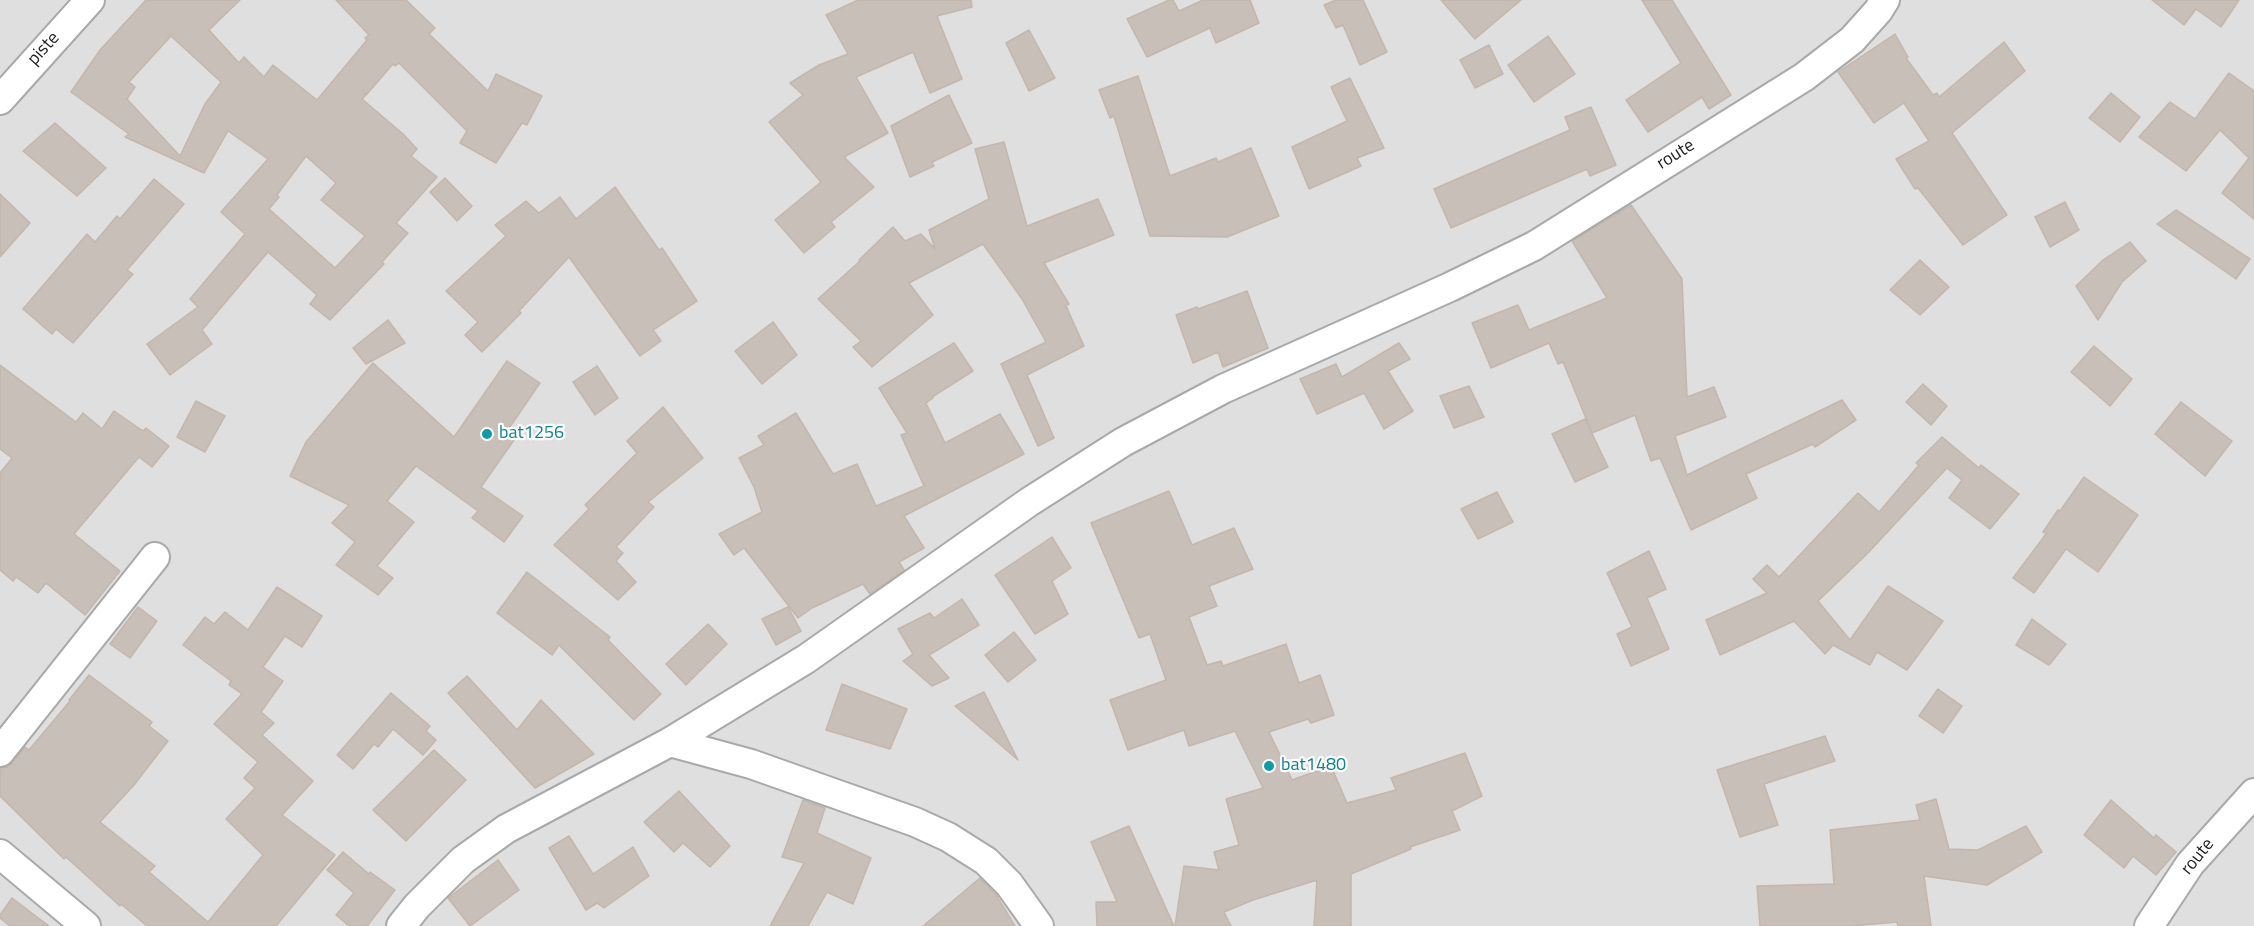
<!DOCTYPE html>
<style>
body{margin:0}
canvas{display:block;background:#f2efe9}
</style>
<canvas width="2254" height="926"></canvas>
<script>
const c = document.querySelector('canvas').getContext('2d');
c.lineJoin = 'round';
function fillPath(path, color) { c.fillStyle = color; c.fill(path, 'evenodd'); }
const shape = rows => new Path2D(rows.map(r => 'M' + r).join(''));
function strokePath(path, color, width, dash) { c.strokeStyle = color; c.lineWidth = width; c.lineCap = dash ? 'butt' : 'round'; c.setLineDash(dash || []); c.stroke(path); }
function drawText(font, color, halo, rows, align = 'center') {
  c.font = font + ' "Titillium Web",sans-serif'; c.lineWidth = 4.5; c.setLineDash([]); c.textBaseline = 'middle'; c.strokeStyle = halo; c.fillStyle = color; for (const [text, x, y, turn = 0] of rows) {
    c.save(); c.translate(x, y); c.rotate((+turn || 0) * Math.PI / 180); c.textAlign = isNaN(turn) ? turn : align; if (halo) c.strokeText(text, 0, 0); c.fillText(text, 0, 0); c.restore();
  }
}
fillPath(shape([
 [0,0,2254,0,2254,926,0,926]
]), '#e0dfdf');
const building = shape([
 [146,0,240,0,209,30,239,63,244,57,264,77,273,65,317,100,367,40,365,38,369,35,336,0,406,0,435,28,429,34,488,91,496,74,542,96,527,125,522,123,496,163,460,143,467,131,399,63,395,66,393,64,367,94,363,92,366,95,362,99,403,134,417,149,411,156,437,177,396,223,408,233,382,262,384,264,330,320,310,304,317,295,268,252,202,330,212,344,170,375,147,344,198,307,190,299,245,234,221,212,268,159,228,131,204,173,125,137,129,134,71,92,100,50,146,0],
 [171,36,221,82,205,104,180,156,127,99,135,87,129,82,171,36],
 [306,156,336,183,321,200,365,236,335,268,269,209,279,197,277,195,306,156],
 [858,0,971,0,972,7,937,16,962,79,930,93,913,52,856,77,888,133,844,157,874,187,831,222,835,227,804,253,775,220,821,182,769,122,803,95,790,83,819,65,848,54,826,15,858,0],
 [1169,0,1173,0,1179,11,1203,0,1250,0,1259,23,1216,43,1210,28,1147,57,1127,19,1169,0],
 [1336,0,1363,0,1387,52,1360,65,1343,25,1336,28,1324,5,1336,0],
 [1441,0,1521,0,1475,39,1441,0],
 [1642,0,1672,0,1731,95,1709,109,1702,97,1648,132,1626,100,1681,63,1642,0],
 [2152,0,2239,0,2221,27,2196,9,2184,25,2152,0],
 [1029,30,1055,78,1029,91,1006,43,1029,30],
 [1895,34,1908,57,1906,58,1933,95,1937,93,1939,97,2004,42,2025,71,1952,133,2007,215,1963,245,1918,188,1915,189,1896,159,1929,141,1904,103,1874,123,1838,72,1895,34],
 [1548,36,1575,74,1534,102,1508,65,1548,36],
 [1489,45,1503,74,1475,88,1460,60,1489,45],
 [2229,73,2254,91,2254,219,2222,193,2249,158,2220,130,2186,171,2139,137,2170,102,2195,119,2229,73],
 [1138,76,1170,176,1216,158,1218,162,1251,148,1279,216,1227,237,1150,236,1114,116,1110,118,1099,90,1138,76],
 [1350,78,1384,148,1357,158,1361,166,1309,189,1292,147,1347,121,1331,87,1350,78],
 [2111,93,2140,117,2120,142,2089,118,2111,93],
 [949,95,972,143,932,162,934,166,910,177,891,126,949,95],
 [1591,107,1616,165,1590,176,1587,169,1451,228,1434,189,1570,130,1565,117,1591,107],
 [55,123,106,168,77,196,23,151,55,123],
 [1004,142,1027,226,1098,199,1114,235,1044,263,1069,304,1066,306,1084,346,1027,375,1054,438,1038,446,1001,364,1046,342,1022,299,983,244,909,283,933,315,872,367,853,347,861,341,818,299,860,261,859,260,893,227,905,241,921,234,935,249,929,230,989,199,975,149,1004,142],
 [445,178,472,206,457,221,430,192,445,178],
 [154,179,184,204,127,270,133,274,73,343,56,329,52,334,23,309,87,234,95,242,117,216,120,219,154,179],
 [615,187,659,250,662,248,697,301,653,330,661,341,640,356,569,257,519,311,521,313,482,352,465,335,478,322,446,291,506,236,495,225,526,201,539,213,560,197,576,219,615,187],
 [0,194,30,223,0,257,0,194],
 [2065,202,2079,230,2050,247,2035,217,2065,202],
 [1631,205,1682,279,1687,397,1714,387,1726,417,1675,436,1687,475,1842,400,1856,420,1815,447,1813,444,1746,474,1757,498,1691,530,1660,458,1651,461,1635,415,1592,433,1563,362,1558,364,1549,343,1491,368,1472,323,1518,305,1529,330,1607,298,1572,241,1631,205],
 [2176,210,2250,259,2236,279,2157,224,2176,210],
 [2130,242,2146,261,2122,282,2098,320,2076,286,2103,260,2130,242],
 [1920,260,1949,287,1920,315,1890,290,1920,260],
 [1247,291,1268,348,1223,367,1218,352,1193,363,1176,315,1197,307,1198,309,1247,291],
 [388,320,405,343,366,364,353,348,388,320],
 [773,322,797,355,762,384,735,351,773,322],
 [954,343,973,371,932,397,933,398,926,403,945,443,1000,414,1024,454,904,516,924,548,899,562,904,570,870,594,863,584,812,608,798,618,744,548,734,555,719,534,762,512,754,487,739,458,764,445,758,436,796,413,833,474,857,464,876,506,924,486,901,435,907,433,879,388,954,343],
 [1399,343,1410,359,1388,371,1413,411,1384,429,1364,393,1317,414,1300,379,1336,364,1342,377,1399,343],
 [2094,346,2132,379,2110,406,2071,372,2094,346],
 [507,361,540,383,505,434,514,440,481,487,523,516,504,542,472,518,478,511,416,466,387,501,414,522,377,566,393,578,378,595,336,565,355,542,332,523,349,505,290,476,306,442,373,363,454,437,507,361],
 [0,365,76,422,83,413,102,429,114,411,143,431,146,428,169,446,152,467,139,457,74,534,120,571,85,615,46,583,38,593,16,577,13,581,0,570,0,473,12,458,0,449,0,365],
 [597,366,618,398,595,415,573,382,597,366],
 [1923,384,1947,406,1931,425,1906,402,1923,384],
 [1469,386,1484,417,1454,428,1440,396,1469,386],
 [196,401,225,416,205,452,177,437,196,401],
 [2181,402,2232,441,2205,476,2155,434,2181,402],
 [663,407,703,458,648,502,654,507,616,547,623,553,616,561,636,582,618,600,554,545,589,509,585,505,637,453,627,441,663,407],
 [1585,419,1608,467,1575,482,1552,434,1585,419],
 [1942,437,1979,468,1981,465,2019,494,1990,529,1949,498,1962,480,1947,468,1866,555,1818,601,1850,640,1888,586,1943,621,1907,670,1877,652,1870,665,1833,645,1825,654,1794,621,1720,655,1706,620,1767,593,1753,579,1767,565,1779,577,1858,493,1879,512,1919,465,1916,463,1942,437],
 [2084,477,2138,515,2098,572,2066,549,2034,593,2013,578,2046,534,2043,532,2058,510,2060,511,2084,477],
 [1169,491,1192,545,1234,528,1253,569,1209,586,1217,606,1189,617,1207,665,1221,661,1223,666,1286,644,1299,683,1320,675,1334,715,1311,723,1308,719,1269,732,1292,780,1331,766,1347,803,1396,790,1391,778,1465,753,1482,796,1452,811,1460,830,1410,847,1411,849,1351,874,1351,926,1314,926,1317,880,1253,900,1224,912,1231,926,1175,926,1184,866,1219,870,1214,852,1239,845,1226,799,1263,788,1235,731,1189,746,1184,730,1128,750,1110,700,1166,680,1150,634,1139,638,1091,523,1169,491],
 [1497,492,1513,522,1478,539,1461,509,1497,492],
 [1052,537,1071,568,1052,581,1068,614,1035,634,995,575,1052,537],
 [1649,551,1666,589,1647,598,1669,649,1631,666,1617,634,1632,627,1607,573,1649,551],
 [527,572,610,637,608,640,661,694,634,720,559,645,552,655,497,613,527,572],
 [277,587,322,616,302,647,285,636,263,667,283,681,261,712,274,723,262,735,313,781,282,815,335,855,276,926,147,926,121,904,120,906,66,857,64,859,0,796,0,768,7,767,12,763,25,747,29,750,70,701,69,700,89,675,152,722,149,726,168,741,134,785,100,822,155,866,149,872,208,922,263,855,226,819,255,788,244,778,258,762,214,724,242,694,229,685,231,681,183,645,205,617,214,624,225,612,248,630,277,587],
 [962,599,979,625,929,655,949,678,932,686,903,661,913,654,898,629,930,613,934,618,962,599],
 [138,607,157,621,130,658,110,644,138,607],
 [788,607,801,631,776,645,762,619,788,607],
 [2032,619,2066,644,2049,665,2016,645,2032,619],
 [708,624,727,644,686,685,666,664,708,624],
 [1014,632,1036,660,1008,682,985,655,1014,632],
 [467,676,517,730,541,700,594,754,535,788,448,693,467,676],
 [842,684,907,709,890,749,826,730,842,684],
 [1938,689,1962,706,1943,733,1919,716,1938,689],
 [984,692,1018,760,955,706,984,692],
 [391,693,430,726,426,731,436,740,423,755,393,729,378,747,374,744,353,769,337,755,391,693],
 [1825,736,1835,761,1764,784,1778,825,1740,837,1717,770,1825,736],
 [434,750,466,780,406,841,373,810,434,750],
 [679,791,730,846,710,867,683,843,674,852,644,822,679,791],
 [1936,799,1949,849,1978,850,2026,826,2042,852,1987,885,1924,876,1931,926,1898,926,1897,922,1850,926,1760,926,1757,886,1834,884,1830,830,1920,820,1916,805,1936,799],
 [803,800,825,808,817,833,871,858,853,904,827,892,808,926,770,926,804,863,782,857,803,800],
 [2111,800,2154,838,2156,835,2176,852,2156,875,2133,856,2124,868,2084,835,2111,800],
 [1129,826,1174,926,1097,926,1096,902,1117,902,1091,842,1129,826],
 [569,836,593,874,633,847,649,876,604,908,597,903,586,910,549,848,569,836],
 [343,852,369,874,370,872,395,890,367,926,349,926,336,915,354,893,327,870,343,852],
 [498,860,519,890,470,926,448,898,498,860],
 [980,878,996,895,1015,926,923,926,980,878],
 [12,898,49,926,10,926,0,918,0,915,12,898]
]);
fillPath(building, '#c7bfb8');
strokePath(building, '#c4b6ab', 1.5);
const street = shape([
 [0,100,90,0],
 [670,742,751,764,915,822,948,837,986,861,1009,884,1039,926],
 [0,752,155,557],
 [0,854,86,926],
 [401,926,417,906,463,860,506,829,670,742,806,659,1029,502,1123,442,1223,389,1450,287,1534,246,1804,77,1852,40,1878,11,1885,0],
 [2149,926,2190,864,2254,793]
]);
strokePath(street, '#a9a9a9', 32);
strokePath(street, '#fff', 28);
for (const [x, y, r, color] of [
 [487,434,6,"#0f9aa8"],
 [1269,766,6,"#0f9aa8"]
]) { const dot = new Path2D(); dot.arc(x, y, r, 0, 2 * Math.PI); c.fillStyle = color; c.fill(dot); strokePath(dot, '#fff', 2); }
drawText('18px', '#222', '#fff', [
 ["piste",44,49,-48],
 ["route",1676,155,-32],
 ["route",2198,857,-51]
]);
drawText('18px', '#0d838f', '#fff', [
 ["bat1256",499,434],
 ["bat1480",1281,766]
], 'left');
</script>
